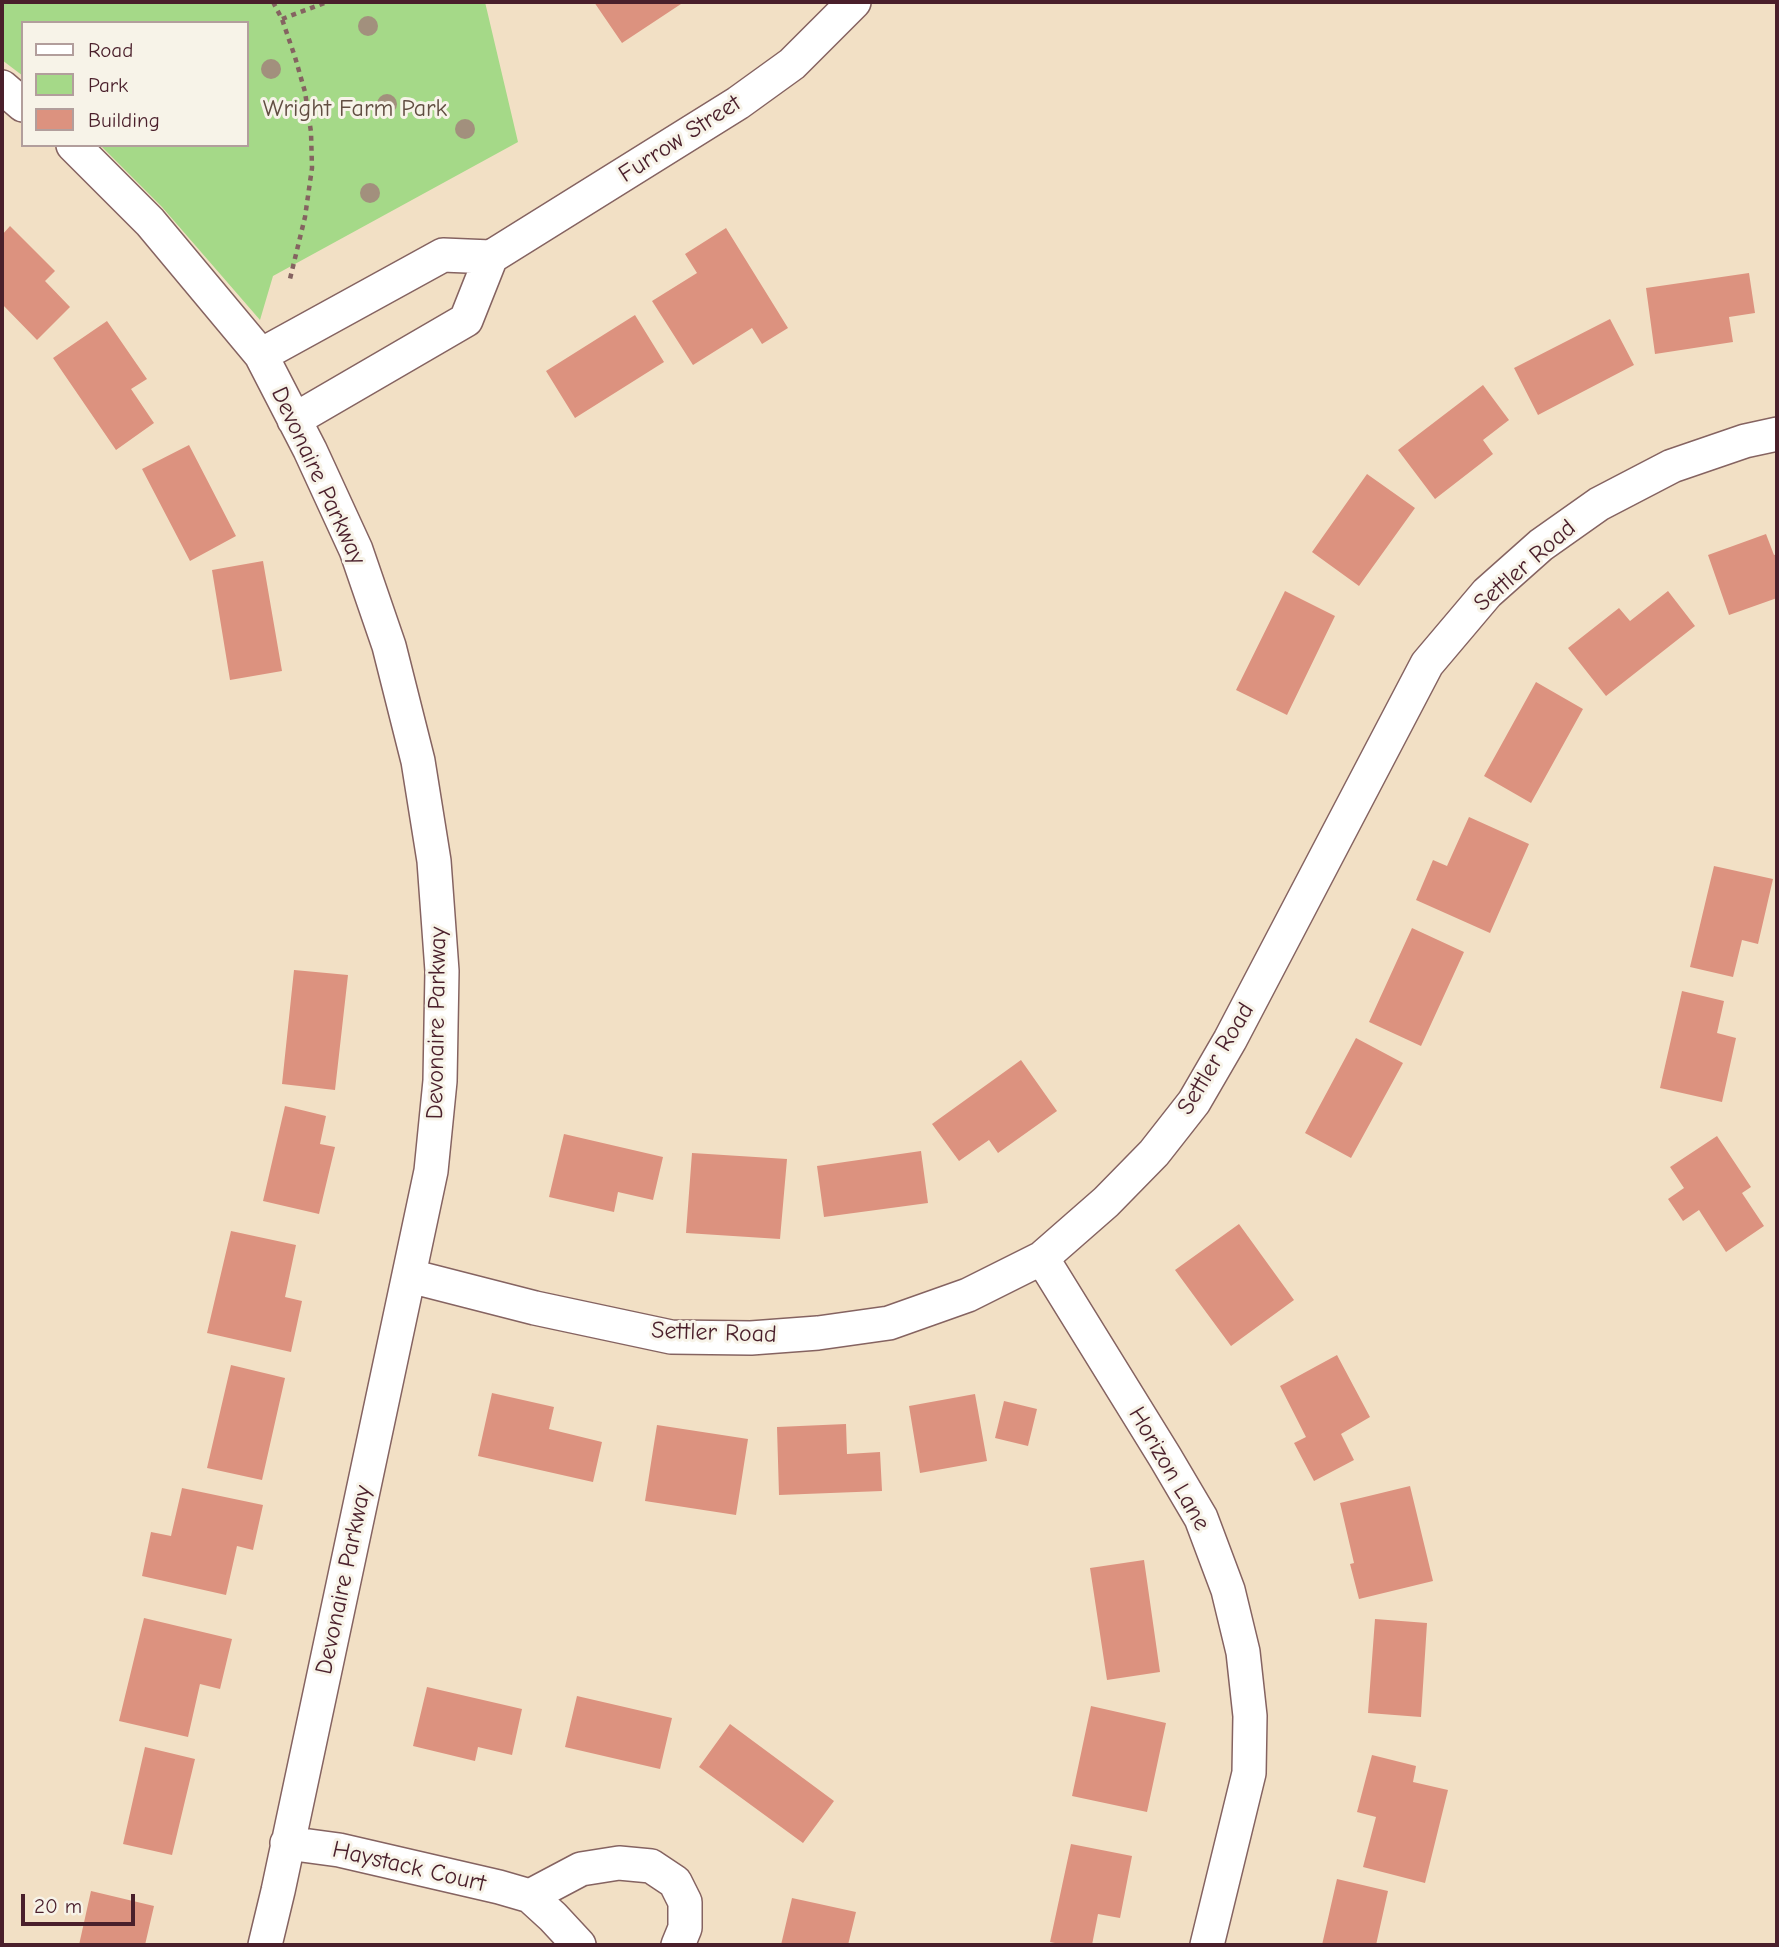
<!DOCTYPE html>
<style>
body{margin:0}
#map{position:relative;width:1779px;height:1947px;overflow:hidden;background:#f2e0c5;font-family:"Comic Neue",sans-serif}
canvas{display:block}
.frame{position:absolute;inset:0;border:4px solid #4a1f2b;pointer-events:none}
.legend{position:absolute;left:21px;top:21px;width:228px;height:126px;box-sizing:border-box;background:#f7f3e8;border:2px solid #b29e9c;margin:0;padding:9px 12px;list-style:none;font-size:21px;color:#4a1f2b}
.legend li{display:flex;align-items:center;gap:14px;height:35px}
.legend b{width:35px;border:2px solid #b29e9c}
.scale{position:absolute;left:21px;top:1894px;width:114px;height:32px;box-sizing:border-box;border:4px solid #4a1f2b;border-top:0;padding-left:9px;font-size:21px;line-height:24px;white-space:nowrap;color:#4a1f2b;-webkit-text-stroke:5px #f7f3e8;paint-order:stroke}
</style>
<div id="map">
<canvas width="1779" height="1947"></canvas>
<div class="frame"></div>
<ul class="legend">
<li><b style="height:9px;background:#fff"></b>Road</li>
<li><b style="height:19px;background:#a5d988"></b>Park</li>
<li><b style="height:19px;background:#dc927f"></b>Building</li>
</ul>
<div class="scale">20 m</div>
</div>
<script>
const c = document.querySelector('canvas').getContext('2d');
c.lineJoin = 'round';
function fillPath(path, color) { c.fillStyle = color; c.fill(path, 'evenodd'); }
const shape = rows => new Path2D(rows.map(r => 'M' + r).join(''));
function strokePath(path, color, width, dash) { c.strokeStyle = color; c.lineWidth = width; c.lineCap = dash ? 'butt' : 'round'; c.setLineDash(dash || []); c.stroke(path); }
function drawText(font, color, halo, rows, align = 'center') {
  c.font = font + ' "Comic Neue",sans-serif'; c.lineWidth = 6; c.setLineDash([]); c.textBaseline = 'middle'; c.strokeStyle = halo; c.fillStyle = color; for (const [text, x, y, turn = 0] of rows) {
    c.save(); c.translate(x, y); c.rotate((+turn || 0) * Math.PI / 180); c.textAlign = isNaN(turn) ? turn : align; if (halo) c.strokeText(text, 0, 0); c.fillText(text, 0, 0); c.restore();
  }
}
fillPath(shape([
 [2,2,485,2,518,142,273,276,260,320,162,207,100,145,247,145,247,23,23,23,23,76,2,60]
]), '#a5d988');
fillPath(shape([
 [594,2,684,2,622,43],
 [10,226,55,271,45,281,70,307,37,340,2,304,2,235],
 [726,228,788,328,762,344,752,328,693,365,652,301,697,273,685,254],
 [1749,273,1755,313,1729,317,1733,342,1655,354,1646,288],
 [635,315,664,362,575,418,546,371],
 [1610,319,1634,365,1538,415,1514,368],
 [107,321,147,379,131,389,154,423,116,450,53,358],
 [1483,385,1509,420,1483,440,1493,454,1435,499,1398,450],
 [189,445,236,536,190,561,142,469],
 [1367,474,1415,508,1359,586,1312,552],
 [1766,534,1774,555,1777,554,1777,598,1729,615,1708,555],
 [263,561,282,671,230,680,212,570],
 [1285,591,1335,616,1287,715,1236,690],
 [1668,591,1695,626,1606,696,1568,648,1619,608,1630,621],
 [1536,682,1583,709,1531,803,1484,776],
 [1469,817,1529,844,1490,933,1416,900,1433,860,1447,866],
 [1714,866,1773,879,1758,944,1742,940,1733,977,1690,967],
 [1412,928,1464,952,1421,1046,1369,1022],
 [294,970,348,975,335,1090,282,1084],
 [1682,991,1724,1001,1717,1033,1736,1038,1722,1102,1660,1088],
 [1356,1038,1403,1063,1351,1158,1305,1133],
 [1021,1060,1057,1111,998,1153,989,1140,959,1161,932,1124],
 [285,1106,326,1116,320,1144,335,1147,319,1214,263,1201],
 [564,1134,663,1157,653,1200,618,1192,614,1212,549,1197],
 [1717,1136,1751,1187,1742,1193,1764,1226,1726,1252,1699,1210,1683,1221,1668,1199,1684,1188,1670,1167],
 [921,1151,928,1203,824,1217,817,1166],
 [692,1153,787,1159,780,1239,686,1233],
 [1239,1224,1294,1300,1231,1346,1175,1270],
 [231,1231,296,1245,285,1297,302,1301,291,1352,207,1333],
 [1337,1355,1370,1417,1341,1434,1354,1460,1314,1481,1294,1443,1306,1437,1280,1386],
 [231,1365,285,1378,262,1480,207,1468],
 [492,1393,554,1407,549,1429,602,1442,593,1482,478,1456],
 [975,1394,987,1461,920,1473,909,1406],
 [1004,1401,1037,1409,1028,1446,995,1438],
 [846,1424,847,1454,880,1452,882,1491,779,1495,777,1427],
 [657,1425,748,1439,736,1515,645,1501],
 [1410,1486,1433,1581,1359,1599,1350,1564,1354,1563,1340,1503],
 [182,1488,263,1505,253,1550,237,1546,226,1595,142,1576,151,1532,171,1536],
 [1144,1560,1160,1672,1107,1680,1090,1568],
 [144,1618,232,1639,220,1689,200,1684,188,1737,119,1721],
 [1375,1619,1427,1623,1421,1717,1368,1713],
 [427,1687,522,1709,512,1755,478,1747,475,1761,413,1746],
 [577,1696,672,1718,660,1769,565,1747],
 [1091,1706,1166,1723,1147,1812,1072,1796],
 [730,1724,834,1801,803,1843,699,1767],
 [145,1747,195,1759,172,1855,123,1844],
 [1372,1755,1416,1766,1413,1782,1448,1790,1425,1883,1363,1867,1376,1817,1357,1812],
 [1071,1844,1132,1856,1120,1918,1098,1914,1092,1945,1065,1945,1050,1942],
 [1337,1879,1388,1891,1376,1945,1322,1945],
 [91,1891,154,1906,145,1945,79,1945],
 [792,1898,856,1912,848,1945,781,1945]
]), '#dc927f');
const minor = shape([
 [2,87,23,105],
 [73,145,150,222,261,355,310,450,356,550,389,646,418,761,434,861,442,971,440,1081,431,1171,278,1891,265,1945],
 [261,355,443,255,491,257,738,103,792,64,854,2],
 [294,420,466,320,491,257],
 [1042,1258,1165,1457,1201,1518,1228,1590,1243,1652,1250,1716,1249,1773,1207,1945],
 [410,1276,535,1308,671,1337,751,1338,818,1333,889,1323,968,1295,1042,1258,1106,1202,1154,1153,1194,1102,1230,1040,1427,664,1487,593,1541,545,1599,504,1672,466,1745,441,1777,434],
 [287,1843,339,1850,499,1887,530,1896,553,1917,579,1945],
 [530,1896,581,1869,619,1863,651,1866,675,1882,685,1902,685,1928,678,1945]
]);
strokePath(minor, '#856361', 36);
strokePath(shape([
 [273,2,282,19,295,57,305,92,311,132,312,168,305,217,289,283],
 [282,19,327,2]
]), '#856361', 4.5, [5, 5]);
strokePath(minor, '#fff', 33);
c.fillStyle = '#a2907d';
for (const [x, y] of [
 [368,26],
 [271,69],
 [387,104],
 [465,129],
 [370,193]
]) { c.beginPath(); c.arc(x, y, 10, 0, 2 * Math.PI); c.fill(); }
drawText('24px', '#614e42', '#f7f3e8', [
 ["Wright Farm Park",355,109]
]);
drawText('24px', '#4a1f2b', '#f7f3e8', [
 ["Furrow Street",680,139,-33],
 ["Devonaire Parkway",318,476,65],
 ["Settler Road",1525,566,-41],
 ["Devonaire Parkway",437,1023,-89],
 ["Settler Road",1216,1059,-59],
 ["Settler Road",714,1333,2],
 ["Horizon Lane",1169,1469,60],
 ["Devonaire Parkway",344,1580,-78],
 ["Haystack Court",409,1867,13]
]);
</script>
